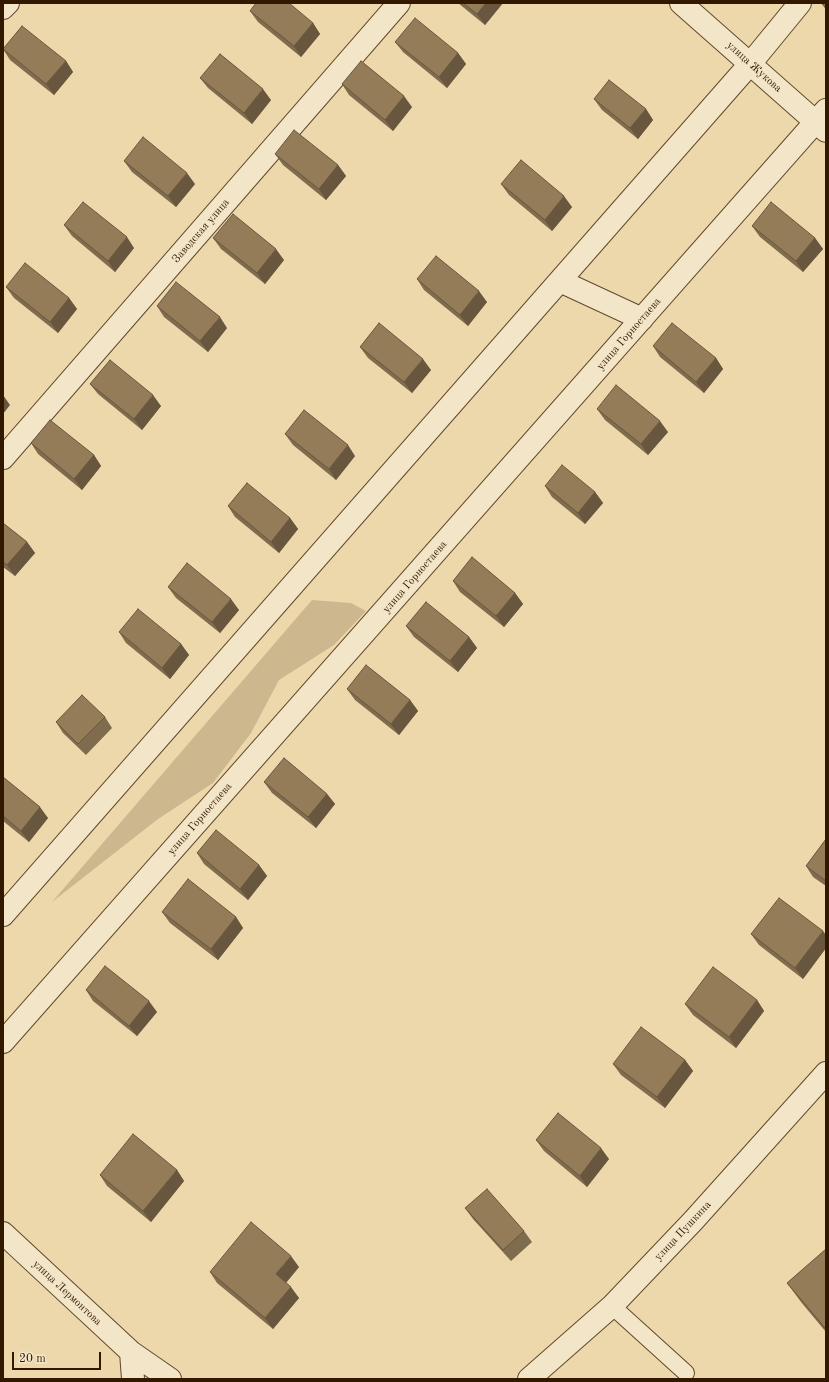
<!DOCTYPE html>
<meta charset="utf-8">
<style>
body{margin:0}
#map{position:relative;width:829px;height:1382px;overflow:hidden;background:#edd8ab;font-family:"Old Standard TT",serif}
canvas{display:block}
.frame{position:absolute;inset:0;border:4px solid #331800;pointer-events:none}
.scale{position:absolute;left:12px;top:1352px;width:89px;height:18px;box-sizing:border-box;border:2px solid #331800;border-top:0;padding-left:5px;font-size:12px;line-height:14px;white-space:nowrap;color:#331800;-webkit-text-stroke:3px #f3e6c8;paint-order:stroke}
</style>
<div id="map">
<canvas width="829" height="1382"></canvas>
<div class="frame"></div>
<div class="scale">20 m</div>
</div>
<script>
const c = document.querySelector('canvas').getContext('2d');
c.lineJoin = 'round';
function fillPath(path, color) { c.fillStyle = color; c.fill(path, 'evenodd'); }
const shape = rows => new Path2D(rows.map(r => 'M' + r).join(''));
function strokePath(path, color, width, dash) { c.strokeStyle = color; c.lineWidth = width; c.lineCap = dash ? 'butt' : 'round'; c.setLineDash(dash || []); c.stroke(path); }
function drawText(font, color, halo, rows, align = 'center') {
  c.font = font + ' "Old Standard TT",serif'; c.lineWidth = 4; c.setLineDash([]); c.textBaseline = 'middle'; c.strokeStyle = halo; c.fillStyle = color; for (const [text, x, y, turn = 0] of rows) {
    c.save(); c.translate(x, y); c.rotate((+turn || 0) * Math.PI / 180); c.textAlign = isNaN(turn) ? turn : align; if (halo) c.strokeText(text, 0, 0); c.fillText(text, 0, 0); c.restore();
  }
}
fillPath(shape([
 [312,600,351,603,366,611,334,645,279,680,251,733,213,783,158,819,52,902]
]), '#cdb78e');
const service = shape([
 [612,1306,686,1373]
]);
const minor = shape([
 [681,3,826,131],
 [3,8,8,3],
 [560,281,642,319],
 [3,458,399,3],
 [3,915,750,64,800,3],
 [3,1042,826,110],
 [3,1233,131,1352],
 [133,1379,131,1352,170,1379],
 [529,1379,612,1306,693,1221,826,1073]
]);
strokePath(service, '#62482b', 18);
strokePath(minor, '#62482b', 24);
strokePath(service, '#f3e6c8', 16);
strokePath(minor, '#f3e6c8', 22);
fillPath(shape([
 [458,3,503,3,485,25],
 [826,3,826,10,822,4],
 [250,11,313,23,320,34,301,57,258,22],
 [395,42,458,53,466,64,447,88,403,52],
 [3,49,66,61,73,72,54,95,10,60],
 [200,78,271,100,252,124,208,88],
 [342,84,412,107,393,131,349,95],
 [594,99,646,109,653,120,638,139,602,110],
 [275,154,338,165,346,176,326,200,283,165],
 [124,161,195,184,176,207,132,172],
 [501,184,572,207,552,231,509,195],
 [64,225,134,248,115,272,72,236],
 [752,226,815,238,823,249,803,272,760,237],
 [213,238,284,260,265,284,221,249],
 [417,279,487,302,468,326,424,290],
 [6,287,69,298,77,309,58,333,14,298],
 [157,306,227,328,208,352,164,317],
 [653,346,716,358,723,369,704,393,660,357],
 [360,347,431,370,412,393,368,358],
 [90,384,161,406,142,430,98,394],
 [597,409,668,432,648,455,605,420],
 [285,434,355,456,336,480,293,445],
 [31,443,94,455,101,466,82,490,38,454],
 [545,486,595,492,603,503,585,524,552,497],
 [228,506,290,518,298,529,279,553,235,517],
 [3,523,27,542,35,553,15,576,3,567],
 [453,581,515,593,523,604,504,627,460,592],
 [168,587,239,610,220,633,176,598],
 [406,626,469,637,477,648,458,672,414,637],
 [119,632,181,644,189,655,170,679,126,643],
 [347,689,410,700,418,711,399,735,355,700],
 [105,717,112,728,86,755,63,733,56,722],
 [3,777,48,818,29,842,3,821],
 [264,782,327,794,335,804,316,828,272,793],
 [826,839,826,886,813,877,806,866],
 [197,853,259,865,267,876,248,900,204,864],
 [162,912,236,917,243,928,218,960,170,923],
 [751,934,826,935,826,948,803,979,759,945],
 [86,990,157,1012,137,1036,93,1001],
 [757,1000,764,1011,736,1048,693,1015,685,1004],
 [685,1060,693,1071,665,1108,621,1075,613,1064],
 [536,1140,609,1159,587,1187,544,1151],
 [177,1170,184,1181,151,1222,107,1186,100,1175],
 [465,1208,524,1231,532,1242,511,1261,473,1219],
 [826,1249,826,1332,801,1302,787,1283],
 [299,1267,286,1283,299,1298,273,1329,217,1283,210,1272]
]), '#7f6b4d');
fillPath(shape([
 [486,3,503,3,485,25,477,14],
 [313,23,320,34,301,57,294,46],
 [458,53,466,64,447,88,439,77],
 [66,61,73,72,54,95,46,84],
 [263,89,271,100,252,124,244,113],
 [404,96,412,107,393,131,385,120],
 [646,109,653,120,638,139,630,128],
 [338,165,346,176,326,200,319,189],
 [187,173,195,184,176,207,168,196],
 [564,196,572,207,552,231,545,220],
 [127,237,134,248,115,272,108,261],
 [815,238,823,249,803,272,796,261],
 [276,249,284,260,265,284,257,273],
 [479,291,487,302,468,326,460,315],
 [69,298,77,309,58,333,50,322],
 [220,317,227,328,208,352,200,341],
 [716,358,723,369,704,393,696,382],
 [423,359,431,370,412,393,404,382],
 [3,395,10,405,3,414],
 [153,395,161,406,142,430,134,419],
 [660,421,668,432,648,455,641,444],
 [348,445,355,456,336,480,329,469],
 [94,455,101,466,82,490,74,479],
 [595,492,603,503,585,524,578,513],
 [290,518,298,529,279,553,271,542],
 [27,542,35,553,15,576,7,565],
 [515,593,523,604,504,627,496,616],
 [231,599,239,610,220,633,212,622],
 [469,637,477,648,458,672,450,661],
 [181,644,189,655,170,679,162,668],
 [410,700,418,711,399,735,391,724],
 [327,794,335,804,316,828,308,817],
 [40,807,48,818,29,842,21,831],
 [259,865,267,876,248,900,240,889],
 [236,917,243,928,218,960,211,949],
 [823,931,826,935,826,948,803,979,795,968],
 [757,1000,764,1011,736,1048,729,1037],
 [149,1001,157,1012,137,1036,129,1026],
 [685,1060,693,1071,665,1108,657,1097],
 [601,1148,609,1159,587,1187,580,1176],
 [177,1170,184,1181,151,1222,143,1211],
 [291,1256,299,1267,284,1285,276,1274],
 [291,1287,299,1298,273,1329,265,1318]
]), '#68573e');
const building = shape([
 [256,3,289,3,313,23,294,46,250,11,256,3],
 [463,3,486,3,477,14,463,3],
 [822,3,826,3,826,7,822,4,822,3],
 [415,18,458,53,439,77,395,42,415,18],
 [22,26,66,61,46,84,3,49,22,26],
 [220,54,263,89,244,113,200,78,220,54],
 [361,61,404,96,385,120,342,84,361,61],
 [609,80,646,109,630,128,594,99,609,80],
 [294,130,338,165,319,189,275,154,294,130],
 [143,137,187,173,168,196,124,161,143,137],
 [521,160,564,196,545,220,501,184,521,160],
 [83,202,127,237,108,261,64,225,83,202],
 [771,202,815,238,796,261,752,226,771,202],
 [233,214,276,249,257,273,213,238,233,214],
 [436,256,479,291,460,315,417,279,436,256],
 [25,263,69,298,50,322,6,287,25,263],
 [176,282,220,317,200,341,157,306,176,282],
 [379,323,423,359,404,382,360,347,379,323],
 [672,323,716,358,696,382,653,346,672,323],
 [110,360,153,395,134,419,90,384,110,360],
 [616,385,660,421,641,444,597,409,616,385],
 [304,410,348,445,329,469,285,434,304,410],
 [50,420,94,455,74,479,31,443,50,420],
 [562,465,595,492,578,513,545,486,562,465],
 [247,483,290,518,271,542,228,506,247,483],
 [3,523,27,542,7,565,3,562,3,523],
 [472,557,515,593,496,616,453,581,472,557],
 [187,563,231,599,212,622,168,587,187,563],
 [426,602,469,637,450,661,406,626,426,602],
 [138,609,181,644,162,668,119,632,138,609],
 [366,665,410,700,391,724,347,689,366,665],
 [82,695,105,717,78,744,56,722,82,695],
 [284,758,327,794,308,817,264,782,284,758],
 [3,777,40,807,21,831,3,816,3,777],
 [216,830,259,865,240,889,197,853,216,830],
 [826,839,826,881,806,866,826,839],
 [188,879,236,917,211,949,162,912,188,879],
 [779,898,823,931,795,968,751,934,779,898],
 [105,966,149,1001,129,1026,86,990,105,966],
 [713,967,757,1000,729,1037,685,1004,713,967],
 [641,1027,685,1060,657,1097,613,1064,641,1027],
 [558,1113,601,1148,580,1176,536,1140,558,1113],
 [133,1134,177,1170,143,1211,100,1175,133,1134],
 [487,1189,524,1231,503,1250,465,1208,487,1189],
 [251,1222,291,1256,276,1274,291,1287,265,1318,210,1272,251,1222],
 [826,1249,826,1329,787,1283,826,1249]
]);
fillPath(building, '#947c59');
strokePath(building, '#68573e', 1);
drawText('11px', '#331800', '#f3e6c8', [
 ["улица Жукова",754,67,42],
 ["Заводская улица",201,231,-49],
 ["улица Горностаева",629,334,-49],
 ["улица Горностаева",415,577,-49],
 ["улица Горностаева",200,819,-49],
 ["улица Пушкина",683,1231,-47],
 ["улица Лермонтова",67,1293,43]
]);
</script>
